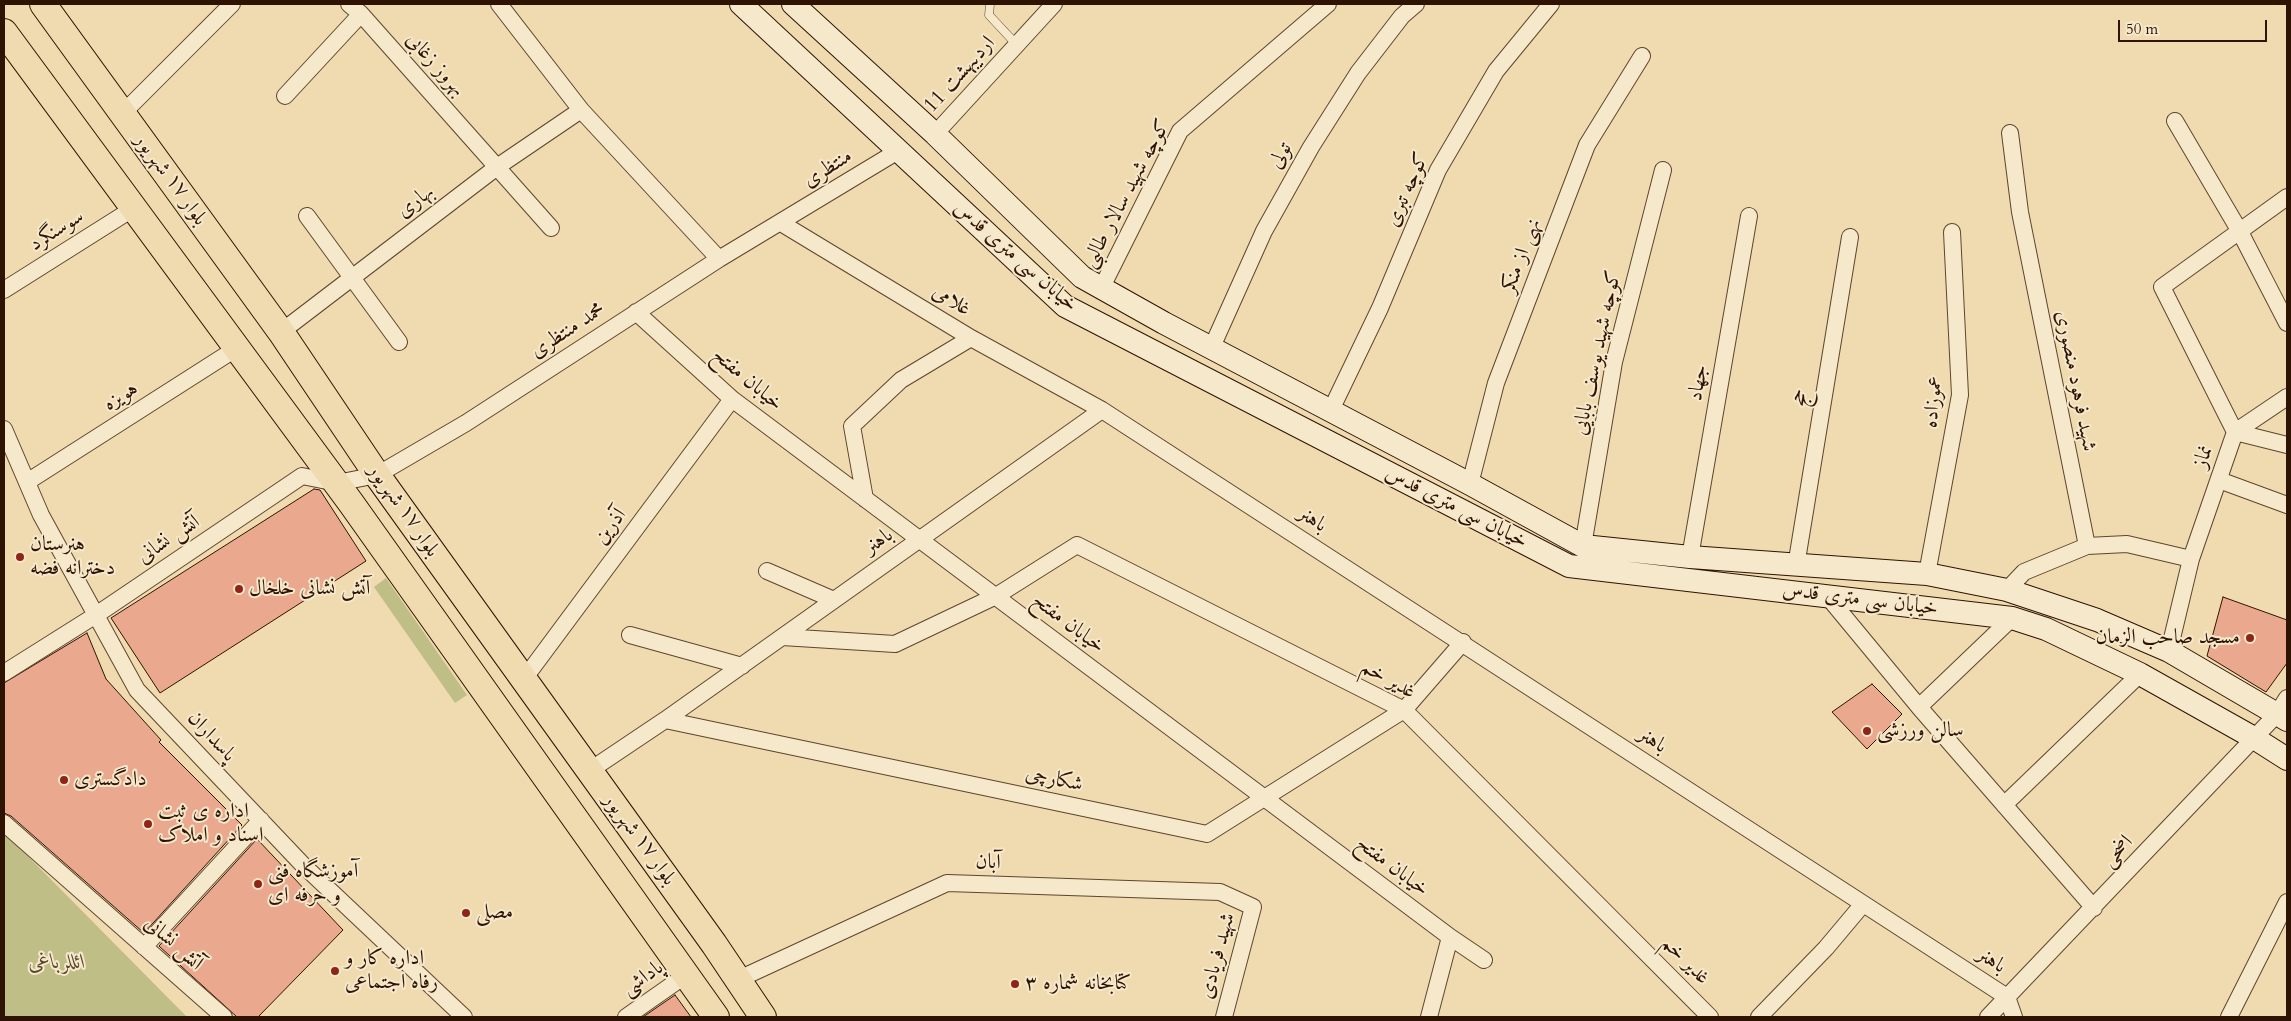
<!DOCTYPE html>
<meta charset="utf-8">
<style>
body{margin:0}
#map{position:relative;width:2291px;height:1021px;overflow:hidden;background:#efdbaf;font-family:Cardo,serif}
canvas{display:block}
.frame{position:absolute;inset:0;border:5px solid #2f1302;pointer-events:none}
.scale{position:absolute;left:2118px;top:20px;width:149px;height:22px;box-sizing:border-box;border:2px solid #2f1302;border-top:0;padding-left:6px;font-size:15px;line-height:18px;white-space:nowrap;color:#2f1302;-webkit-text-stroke:4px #f5e8cb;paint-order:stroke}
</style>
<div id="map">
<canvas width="2291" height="1021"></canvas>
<div class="frame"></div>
<div class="scale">50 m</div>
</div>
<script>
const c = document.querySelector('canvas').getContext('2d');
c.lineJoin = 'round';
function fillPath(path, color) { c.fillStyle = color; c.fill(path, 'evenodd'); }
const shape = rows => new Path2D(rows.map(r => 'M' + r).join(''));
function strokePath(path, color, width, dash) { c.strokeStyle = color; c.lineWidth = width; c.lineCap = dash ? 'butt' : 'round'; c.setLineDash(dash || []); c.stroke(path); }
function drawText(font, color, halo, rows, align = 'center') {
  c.font = font + ' Cardo,Amiri,serif'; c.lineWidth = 4; c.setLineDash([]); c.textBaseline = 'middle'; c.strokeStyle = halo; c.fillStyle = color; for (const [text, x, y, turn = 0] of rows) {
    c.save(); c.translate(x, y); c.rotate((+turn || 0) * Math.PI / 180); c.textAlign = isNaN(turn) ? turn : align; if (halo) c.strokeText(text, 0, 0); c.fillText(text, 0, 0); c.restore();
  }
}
fillPath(shape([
 [386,578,467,695,455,703,374,587],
 [4,832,187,1017,4,1017]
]), '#bfbe87');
const building = shape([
 [314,489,320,490,366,561,160,693,111,618,314,489],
 [2223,597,2287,620,2287,663,2266,692,2207,656,2223,597],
 [87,633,106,679,161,740,159,742,242,825,144,933,11,816,4,813,4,683,87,633],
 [1872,684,1902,714,1867,749,1832,712,1872,684],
 [257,839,343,930,258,1017,237,1017,159,946,257,839],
 [675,995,691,1017,643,1017,675,995]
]);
fillPath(building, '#eaa98f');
strokePath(building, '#2f1302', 1);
const lane = shape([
 [990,4,989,15,1016,44]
]);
const street = shape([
 [349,4,361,14],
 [499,4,581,110,719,259],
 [285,96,361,14,551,228],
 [122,114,232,4],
 [2175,121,2239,230,2287,323],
 [935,134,1054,4],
 [307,216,399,342],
 [781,223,971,338,1102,410,2007,997,2014,1017],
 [1101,289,1180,131,1328,4],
 [4,290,134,208],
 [636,312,732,399,1450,937,1484,960],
 [281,332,497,167,581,110],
 [1212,347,1264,231,1311,147,1358,73,1402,16,1416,4],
 [1331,410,1380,308,1438,170,1496,71,1551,4],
 [4,429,41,515,137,690,303,865,464,1017],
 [2235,432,2287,397],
 [2235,432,2287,445],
 [2219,480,2287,505],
 [27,482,237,348],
 [1470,484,1496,383,1587,145,1642,56],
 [865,499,852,426,901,380,971,338],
 [1583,546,1614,362,1663,170],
 [2087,546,2127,544,2191,559],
 [1690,557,1749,216],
 [1796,566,1850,237],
 [767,571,834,600],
 [1927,574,1960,395,1952,232],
 [2007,590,2024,572,2087,546,2020,212,2010,133],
 [1828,597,1919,707,2094,908],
 [630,635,742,666],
 [782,637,895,644,996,596,1077,545,1404,710,1710,1017],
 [2169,651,2191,559,2235,432,2162,287,2287,197],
 [4,673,96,615,302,476,337,483,377,475,466,423,719,259,898,151],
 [524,679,732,399],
 [1919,707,2012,618],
 [665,720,1207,834,1404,710,1463,642],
 [589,771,665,720,1102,410],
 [2004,805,2140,674],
 [4,823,224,1017],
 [144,947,261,820],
 [739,979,947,883,1220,892,1253,907,1224,1017],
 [626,1017,686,975],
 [1429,1017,1450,937],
 [1759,1017,1826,948,1863,904],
 [1988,1017,2277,714,2287,698],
 [2229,1017,2287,902]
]);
const secondary = shape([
 [741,4,1065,306,1569,566,2012,618,2046,629,2140,674,2254,738,2287,759],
 [793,4,935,134,1082,277,1164,323,1470,484,1583,546,1690,557,1927,574,2007,590,2097,620,2169,651,2287,720]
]);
const primary = shape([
 [43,4,281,332,377,475,714,944,763,1017],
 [4,32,351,503,716,1017]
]);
strokePath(lane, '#5f452d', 9);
strokePath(street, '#5f452d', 18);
strokePath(secondary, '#2f1302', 24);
strokePath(primary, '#2f1302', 28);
strokePath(lane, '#f5e8cb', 8);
strokePath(street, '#f5e8cb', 16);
strokePath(secondary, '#f5e8cb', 22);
strokePath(primary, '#efdbaf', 26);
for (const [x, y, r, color] of [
 [20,557,5,"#8f2418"],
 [239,589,5,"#8f2418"],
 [2250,638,5,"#8f2418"],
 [1867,731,5,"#8f2418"],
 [64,780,5,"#8f2418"],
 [148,824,5,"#8f2418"],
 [258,884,5,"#8f2418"],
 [466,913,5,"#8f2418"],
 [335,971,5,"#8f2418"],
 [1015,984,5,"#8f2418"]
]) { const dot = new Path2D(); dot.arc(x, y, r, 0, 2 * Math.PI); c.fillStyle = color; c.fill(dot); strokePath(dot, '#f5e8cb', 2); }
drawText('21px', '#2f1302', '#f5e8cb', [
 ["بهروز زغابی",435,65,48],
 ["11 اردیبهشت",960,75,-48],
 ["تولی",1281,156,-61],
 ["منتظری",828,169,-32],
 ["بلوار ١٧ شهریور",170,180,54],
 ["کوچه تبری",1408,190,-66],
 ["کوچه شهید سالار طالبی",1127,194,-62],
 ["بهاری",416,202,-37],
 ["سوسنگرد",57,231,-32],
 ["نهی از منکر",1522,256,-69],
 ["خیابان سی متری قدس",1015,257,41],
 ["غلامی",951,301,31],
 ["محمد منتظری",568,331,-33],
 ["کوچه شهید یوسف بابایی",1598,353,-78],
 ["خیابان مفتح",747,380,40],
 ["شهید فرهود منصوری",2075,381,79],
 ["جهاد",1699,383,-80],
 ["هویزه",121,397,-32],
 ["حج",1802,398,-81],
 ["عموزاده",1934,402,-84],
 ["نماز",2204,457,-71],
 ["خیابان سی متری قدس",1456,508,27],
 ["بلوار ١٧ شهریور",403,511,55],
 ["باهنر",1312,520,33],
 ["آذرین",611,527,-53],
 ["آتش نشانی",169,540,-34],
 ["باهنر",879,542,-35],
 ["خیابان سی متری قدس",1860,600,7],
 ["خیابان مفتح",1068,624,37],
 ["غدیر خم",1388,680,29],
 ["پاسداران",211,737,47],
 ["باهنر",1652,741,33],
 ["شکارچی",1054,780,12],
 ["بلوار ١٧ شهریور",639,840,54],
 ["اضحی",2118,852,-47],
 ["آبان",988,863,2],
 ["خیابان مفتح",1392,867,37],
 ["آتش نشانی",173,944,41],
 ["شهید فریادی",1218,956,-75],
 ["غدیر خم",1685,961,45],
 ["باهنر",1991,961,33],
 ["پاداشی",643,979,-35]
]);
drawText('21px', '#2f1302', '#f5e8cb', [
 ["هنرستان",30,545],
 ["دخترانه فضه",30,569],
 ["آتش نشانی خلخال",249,589],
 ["مسجد صاحب الزمان",2240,638,"right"],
 ["سالن ورزشی",1877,731],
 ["دادگستری",74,780],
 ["اداره ی ثبت",158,812],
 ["اسناد و املاک",158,836],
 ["آموزشگاه فنی",268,872],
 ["و حرفه ای",268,896],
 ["مصلی",476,913],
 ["اداره کار و",345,959],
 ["رفاه اجتماعی",345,983],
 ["کتابخانه شماره ۳",1025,984]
], 'left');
drawText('italic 21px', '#5a462a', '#f5e8cb', [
 ["ائللرباغی",57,963]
]);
</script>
